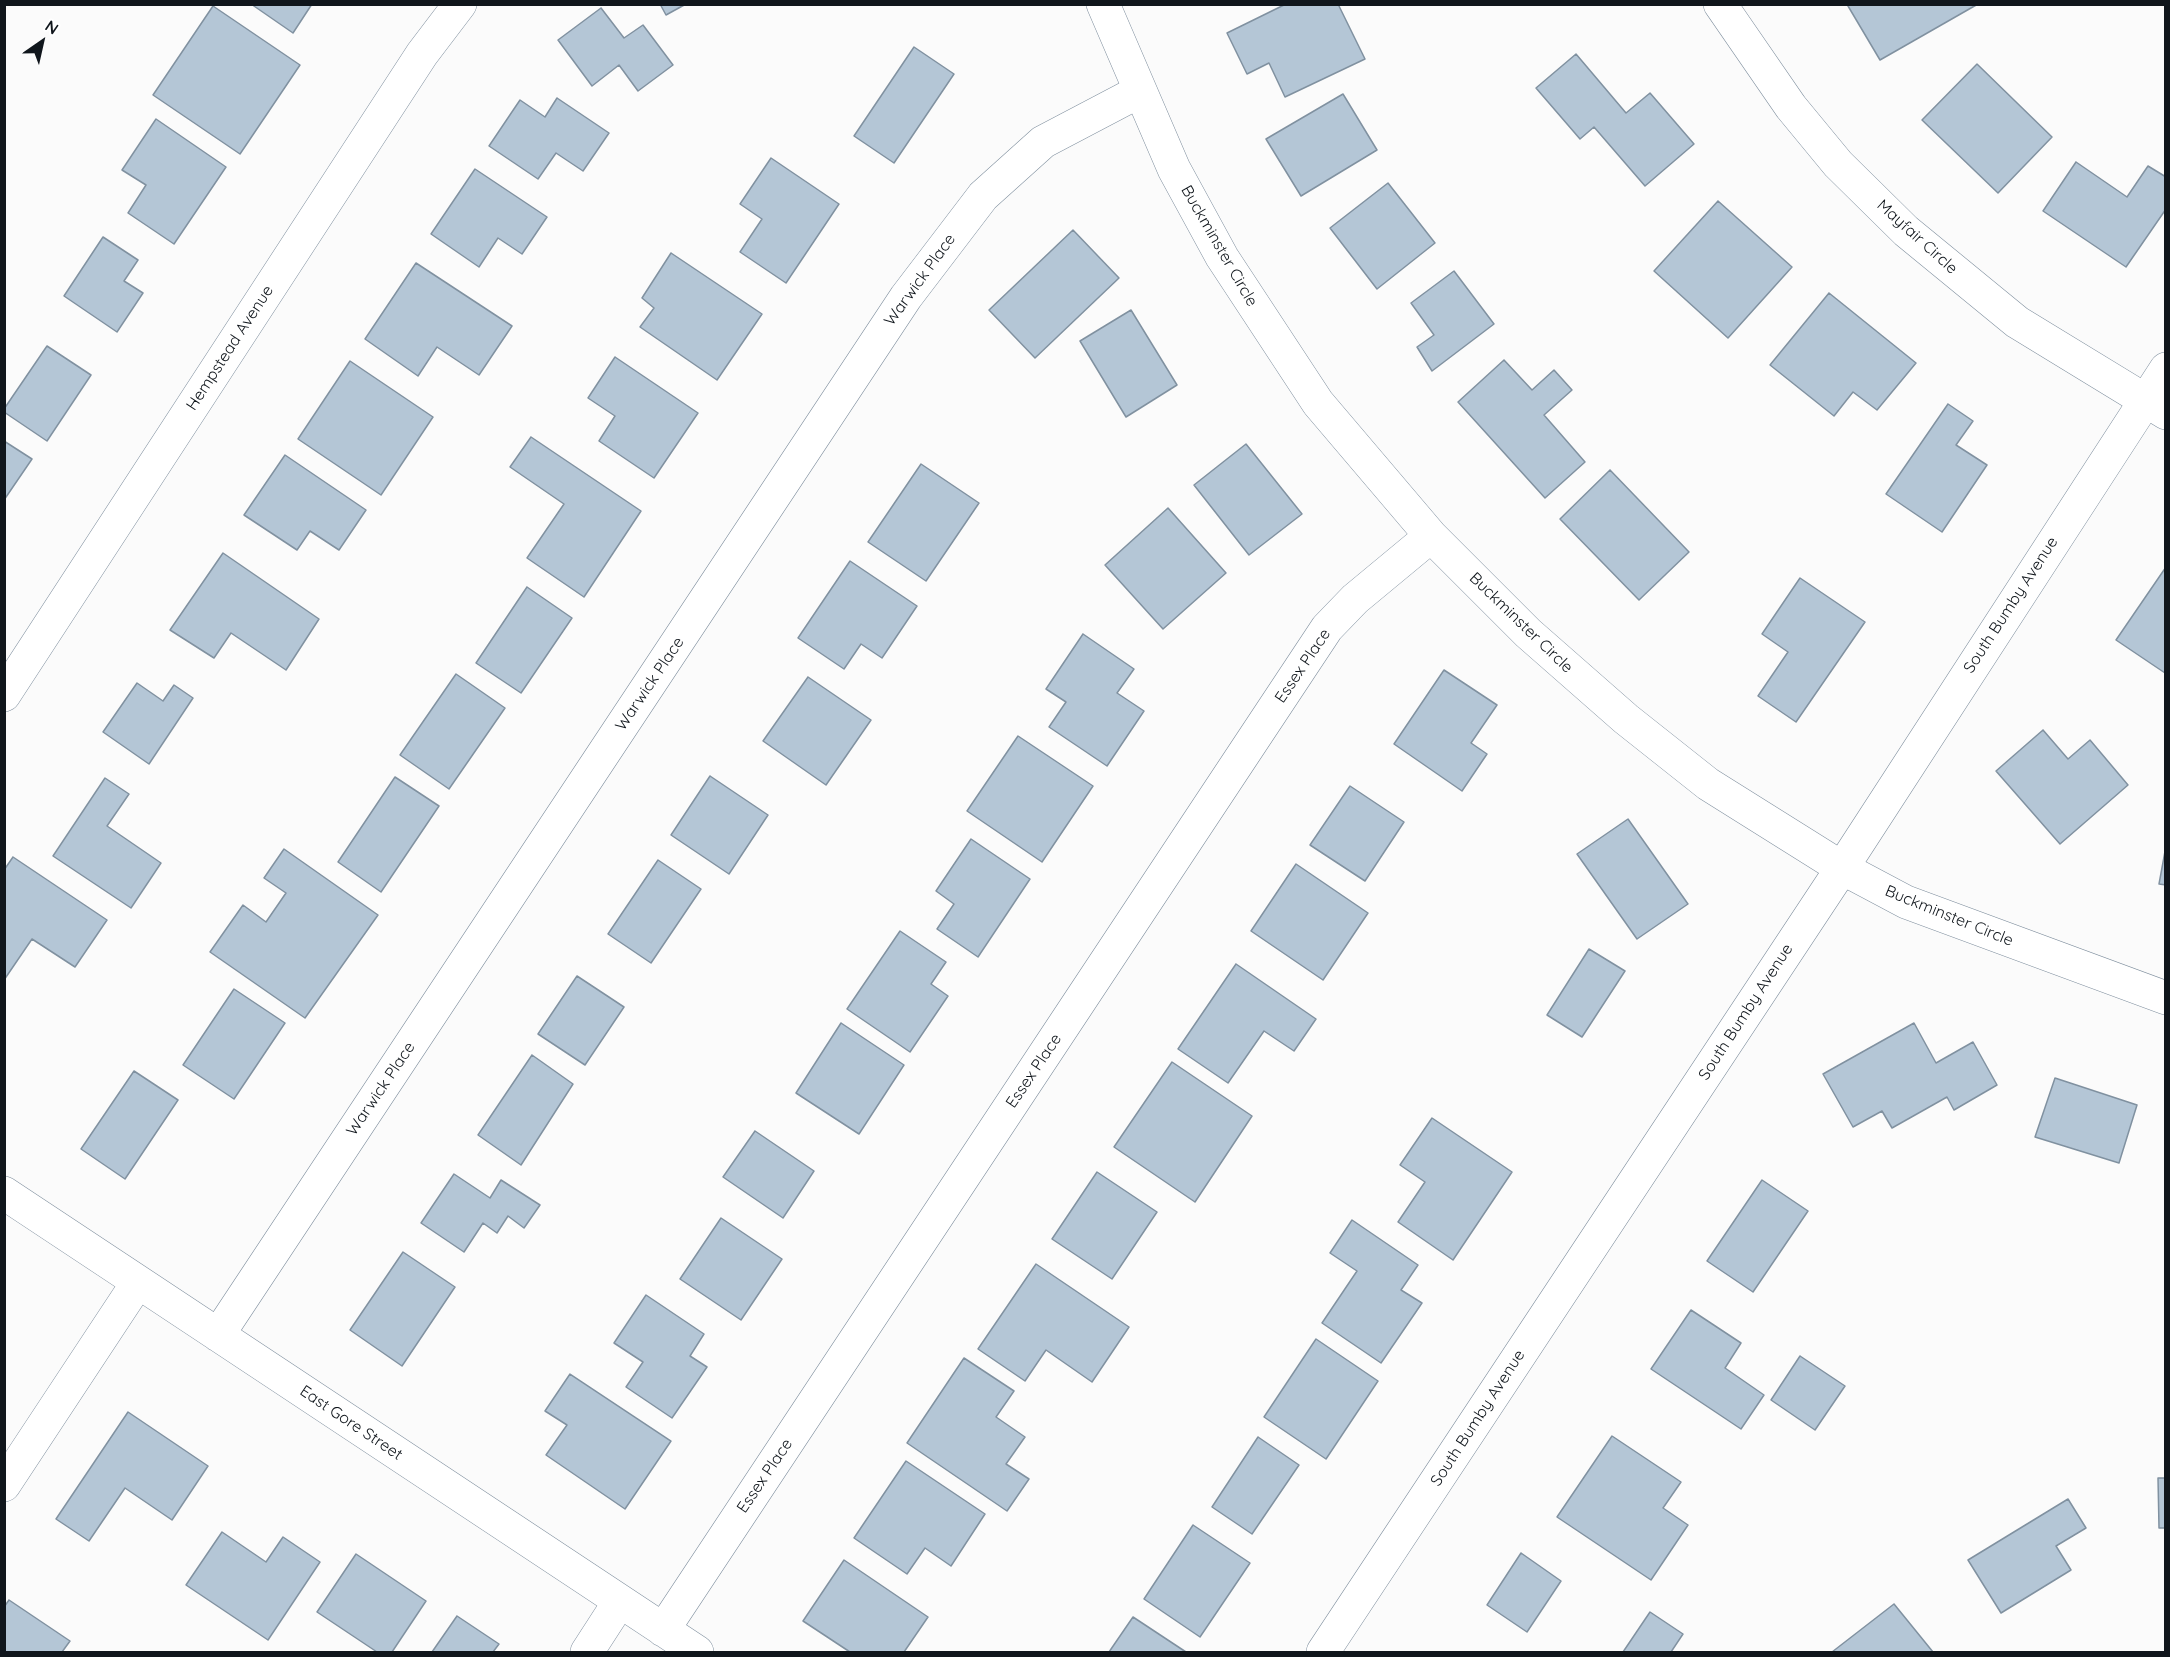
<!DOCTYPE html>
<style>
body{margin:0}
#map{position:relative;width:2170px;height:1657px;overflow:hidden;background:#fbfbfb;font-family:Quicksand,sans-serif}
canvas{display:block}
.frame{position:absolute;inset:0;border:6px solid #10161c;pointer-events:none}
.north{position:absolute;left:12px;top:12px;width:60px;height:60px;-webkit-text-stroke:4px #fff;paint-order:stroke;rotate:34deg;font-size:16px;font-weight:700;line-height:24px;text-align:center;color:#10161c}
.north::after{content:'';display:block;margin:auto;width:21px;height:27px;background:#10161c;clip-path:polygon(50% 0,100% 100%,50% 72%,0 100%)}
</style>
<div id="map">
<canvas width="2170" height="1657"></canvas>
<div class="frame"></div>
<div class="north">N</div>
</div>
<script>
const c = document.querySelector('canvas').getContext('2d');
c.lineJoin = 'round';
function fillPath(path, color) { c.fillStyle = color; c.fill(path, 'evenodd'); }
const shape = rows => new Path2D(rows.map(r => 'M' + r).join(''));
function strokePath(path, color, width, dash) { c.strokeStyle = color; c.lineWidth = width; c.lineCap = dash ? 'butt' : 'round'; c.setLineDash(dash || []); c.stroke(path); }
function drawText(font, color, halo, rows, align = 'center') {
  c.font = font + ' Quicksand,sans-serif'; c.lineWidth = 4.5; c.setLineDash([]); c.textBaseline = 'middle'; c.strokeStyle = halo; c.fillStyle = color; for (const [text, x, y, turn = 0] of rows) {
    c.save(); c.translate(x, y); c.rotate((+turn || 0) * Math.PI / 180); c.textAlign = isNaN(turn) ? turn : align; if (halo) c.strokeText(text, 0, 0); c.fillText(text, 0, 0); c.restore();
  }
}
const building = shape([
 [251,4,312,4,293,33,251,4],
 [660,4,686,4,666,15,660,4],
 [1286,4,1338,4,1365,59,1285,97,1269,63,1247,74,1227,33,1286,4],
 [1851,4,1978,4,1880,60,1848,6,1851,4],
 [213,6,300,65,240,154,153,95,213,6],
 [601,8,624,38,643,25,673,65,638,91,619,65,592,86,558,40,601,8],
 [914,47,954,74,894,163,854,136,914,47],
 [1576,54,1626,113,1650,93,1694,144,1645,186,1594,127,1580,139,1536,88,1576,54],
 [1977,64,2052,137,1998,193,1922,120,1977,64],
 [1343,94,1377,150,1301,196,1266,139,1343,94],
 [557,98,609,133,583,171,556,153,538,179,489,146,520,100,545,117,557,98],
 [156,119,226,167,174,244,128,213,146,185,122,170,156,119],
 [771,158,839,204,786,283,740,252,762,219,740,204,771,158],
 [2076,162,2127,197,2148,166,2166,177,2166,209,2126,267,2043,211,2076,162],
 [475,169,547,217,522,254,498,238,479,267,431,234,475,169],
 [1388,183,1435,243,1377,289,1330,228,1388,183],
 [1718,201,1792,267,1728,338,1654,271,1718,201],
 [1073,230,1119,278,1035,358,989,310,1073,230],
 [103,237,138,260,124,281,143,293,117,332,64,296,103,237],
 [671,253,762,314,717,380,640,327,654,308,642,298,671,253],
 [416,263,512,326,479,375,437,347,418,376,365,339,416,263],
 [1454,271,1494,324,1432,371,1417,347,1434,335,1411,303,1454,271],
 [1829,293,1916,363,1877,410,1853,392,1834,416,1770,365,1829,293],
 [1131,310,1177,385,1126,417,1080,341,1131,310],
 [47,346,91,375,47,441,4,412,4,409,47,346],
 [615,357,698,413,654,478,599,441,615,416,588,398,615,357],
 [1504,360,1532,390,1554,370,1572,390,1544,415,1585,462,1545,498,1458,402,1504,360],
 [350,361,433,417,381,495,298,439,350,361],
 [1948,404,1973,421,1956,445,1987,465,1942,532,1886,494,1948,404],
 [531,437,641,511,584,597,527,558,564,504,510,467,531,437],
 [4,441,32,459,4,500,4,441],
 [1246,444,1302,514,1249,555,1194,485,1246,444],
 [285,455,366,510,339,550,310,531,297,550,244,515,285,455],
 [921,464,979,503,926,581,868,542,921,464],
 [1610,470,1689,552,1639,600,1560,519,1610,470],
 [1168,508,1226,573,1163,629,1105,565,1168,508],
 [223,553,319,619,286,670,231,633,214,658,170,630,223,553],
 [850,561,917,606,882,658,861,644,844,669,798,638,850,561],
 [2166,567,2166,672,2165,673,2116,640,2166,567],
 [1800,578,1865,622,1796,722,1758,696,1788,652,1762,634,1800,578],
 [527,587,572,618,521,693,476,663,527,587],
 [1083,634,1134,669,1117,693,1144,711,1107,766,1049,727,1066,702,1046,689,1083,634],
 [1444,670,1497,705,1471,743,1487,754,1462,791,1394,744,1444,670],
 [456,674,505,708,449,789,400,755,456,674],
 [808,677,871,720,826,785,763,741,808,677],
 [137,683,163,701,174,685,193,698,149,764,103,732,137,683],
 [2043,730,2068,759,2090,740,2128,785,2060,844,1996,771,2043,730],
 [1018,736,1093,786,1042,862,967,811,1018,736],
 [710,776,768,815,729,874,671,835,710,776],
 [395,777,439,806,381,892,338,862,395,777],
 [105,778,129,794,107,826,161,863,131,908,53,856,105,778],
 [1350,786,1404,822,1365,881,1310,845,1350,786],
 [1628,819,1688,904,1637,939,1577,854,1628,819],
 [971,839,1030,879,978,957,937,929,954,904,936,891,971,839],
 [2166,846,2166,885,2159,884,2166,846],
 [284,849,378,915,305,1018,210,952,243,905,266,922,286,893,264,878,284,849],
 [13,857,107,920,75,967,32,939,4,980,4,870,13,857],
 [658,860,701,889,651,963,608,934,658,860],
 [1296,864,1368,913,1323,980,1251,931,1296,864],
 [900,931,946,962,931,984,948,996,910,1052,847,1009,900,931],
 [1589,949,1625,971,1582,1037,1547,1015,1589,949],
 [1236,964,1316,1019,1294,1051,1264,1031,1228,1083,1178,1049,1236,964],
 [577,976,624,1007,585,1065,538,1034,577,976],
 [234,989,285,1023,234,1099,183,1065,234,989],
 [841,1023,904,1065,859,1134,796,1093,841,1023],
 [1914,1023,1936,1063,1973,1042,1997,1085,1954,1110,1947,1097,1892,1128,1882,1111,1853,1127,1823,1074,1914,1023],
 [532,1055,573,1084,521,1165,478,1135,532,1055],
 [1172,1062,1252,1116,1195,1202,1114,1147,1172,1062],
 [134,1071,178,1100,125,1179,81,1149,134,1071],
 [2055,1078,2137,1105,2119,1163,2035,1137,2055,1078],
 [1432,1118,1512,1172,1453,1260,1398,1222,1425,1182,1400,1165,1432,1118],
 [755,1131,814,1171,783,1218,723,1177,755,1131],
 [1097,1172,1157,1212,1112,1279,1052,1239,1097,1172],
 [454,1174,490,1198,501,1180,540,1205,524,1228,508,1216,497,1233,483,1223,464,1252,421,1223,454,1174],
 [1762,1180,1808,1211,1753,1292,1707,1261,1762,1180],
 [721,1218,782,1259,741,1320,680,1279,721,1218],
 [1352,1220,1418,1265,1401,1290,1422,1303,1381,1363,1322,1323,1357,1271,1330,1253,1352,1220],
 [403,1252,455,1287,402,1366,350,1330,403,1252],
 [1036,1264,1129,1327,1092,1382,1046,1350,1025,1381,978,1349,1036,1264],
 [646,1295,704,1334,690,1356,707,1367,672,1418,626,1387,643,1362,614,1343,646,1295],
 [1691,1310,1741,1343,1725,1368,1764,1395,1741,1429,1651,1369,1691,1310],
 [1316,1339,1378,1381,1326,1459,1264,1417,1316,1339],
 [1800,1356,1845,1386,1815,1430,1771,1400,1800,1356],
 [964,1358,1014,1391,996,1417,1025,1437,1006,1464,1029,1479,1007,1511,907,1443,964,1358],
 [570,1374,671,1441,625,1509,546,1455,567,1425,545,1411,570,1374],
 [128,1412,208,1466,172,1520,125,1488,89,1541,56,1519,128,1412],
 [1612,1436,1681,1482,1663,1508,1688,1525,1651,1580,1557,1517,1612,1436],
 [1258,1437,1299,1465,1252,1534,1212,1507,1258,1437],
 [906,1461,985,1514,951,1566,925,1548,907,1574,854,1538,906,1461],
 [2158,1478,2166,1478,2166,1528,2159,1528,2158,1478],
 [2068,1499,2086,1528,2056,1546,2071,1570,2001,1613,1968,1560,2068,1499],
 [1193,1525,1250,1563,1200,1637,1144,1599,1193,1525],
 [222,1532,266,1562,283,1537,320,1562,268,1640,186,1585,222,1532],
 [1521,1553,1561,1581,1527,1632,1487,1605,1521,1553],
 [356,1554,426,1601,392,1652,377,1652,317,1612,356,1554],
 [844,1560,928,1617,904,1652,850,1652,803,1621,844,1560],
 [9,1600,70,1641,62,1652,4,1652,4,1607,9,1600],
 [1894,1604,1933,1652,1832,1652,1894,1604],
 [1650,1612,1683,1634,1671,1652,1623,1652,1650,1612],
 [457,1616,499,1644,493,1652,432,1652,457,1616],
 [1133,1617,1186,1652,1109,1652,1133,1617]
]);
fillPath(building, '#b4c6d6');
strokePath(building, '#8091a0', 1.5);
const minor = shape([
 [1103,4,1174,169,1222,257,1318,403,1431,536,1528,633,1626,719,1708,784,1842,868,1906,902,2166,998],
 [1720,4,1791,107,1838,164,1906,231,2017,322,2166,413],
 [4,695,422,54,460,4],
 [4,1193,697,1652],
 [218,1335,906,297,983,196,1043,142,1140,91],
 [4,1485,138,1282],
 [663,1630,1327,628,1355,599,1431,536],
 [587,1652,620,1601],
 [1323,1652,1842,868,2166,369]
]);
strokePath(minor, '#80909f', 34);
strokePath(minor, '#fff', 33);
drawText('16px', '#10161c', '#fff', [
 ["Mayfair Circle",1917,237,42],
 ["Buckminster Circle",1219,246,60],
 ["Warwick Place",920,280,-54],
 ["Hempstead Avenue",230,348,-57],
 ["South Bumby Avenue",2011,605,-57],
 ["Buckminster Circle",1521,623,44],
 ["Essex Place",1303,666,-56],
 ["Warwick Place",650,684,-56],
 ["Buckminster Circle",1949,916,22],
 ["South Bumby Avenue",1746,1012,-57],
 ["Essex Place",1034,1071,-56],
 ["Warwick Place",381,1089,-56],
 ["South Bumby Avenue",1478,1418,-57],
 ["East Gore Street",351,1423,34],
 ["Essex Place",765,1476,-56]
]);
</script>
